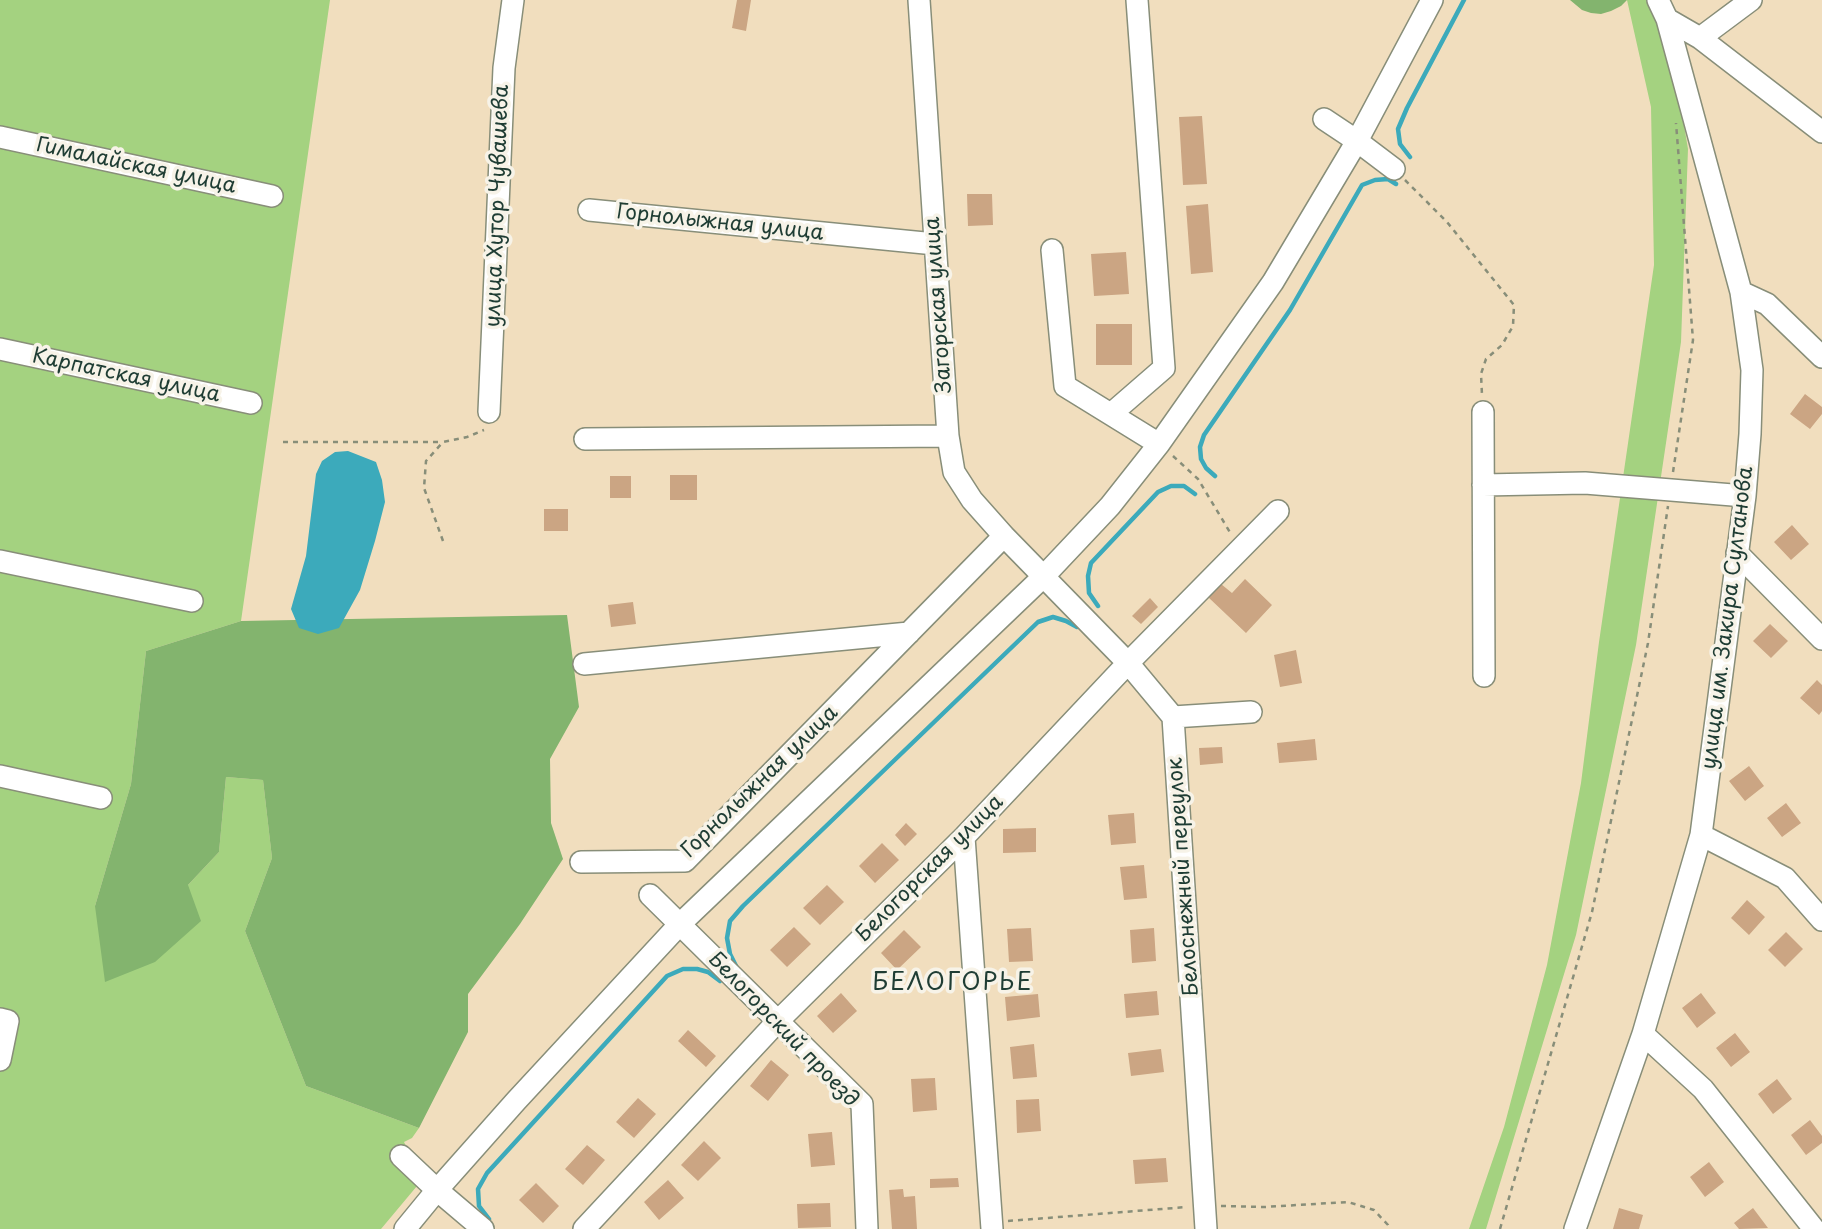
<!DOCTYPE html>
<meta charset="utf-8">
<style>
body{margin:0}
canvas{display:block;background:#f1debe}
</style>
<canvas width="1822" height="1229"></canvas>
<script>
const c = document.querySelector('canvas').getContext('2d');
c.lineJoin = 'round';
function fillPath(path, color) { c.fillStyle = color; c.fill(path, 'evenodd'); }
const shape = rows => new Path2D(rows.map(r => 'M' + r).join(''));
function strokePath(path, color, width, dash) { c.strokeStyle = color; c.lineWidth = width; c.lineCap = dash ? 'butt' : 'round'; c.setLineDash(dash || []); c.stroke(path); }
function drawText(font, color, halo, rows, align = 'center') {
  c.font = font + ' "Playpen Sans",sans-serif'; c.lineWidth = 7; c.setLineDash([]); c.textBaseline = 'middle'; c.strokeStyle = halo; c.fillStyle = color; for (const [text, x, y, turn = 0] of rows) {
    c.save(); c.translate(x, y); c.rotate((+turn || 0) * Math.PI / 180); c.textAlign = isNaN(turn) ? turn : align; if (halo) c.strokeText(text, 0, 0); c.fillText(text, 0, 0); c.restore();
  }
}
fillPath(shape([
 [0,0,330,0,241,621,146,651,131,784,95,906,188,885,219,852,226,777,263,780,272,858,245,931,306,1086,419,1128,412,1138,404,1142,416,1166,417,1186,381,1229,0,1229],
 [1627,0,1652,0,1673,60,1688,149,1681,342,1636,645,1576,935,1486,1229,1469,1229,1504,1127,1547,965,1581,783,1599,642,1654,265,1651,107]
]), '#a4d280');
fillPath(shape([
 [1570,0,1627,0,1621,6,1611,11,1601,14,1591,13,1582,10],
 [567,615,579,707,550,759,551,823,563,859,520,924,468,994,468,1032,419,1128,306,1086,245,931,272,858,263,780,226,777,219,852,188,885,201,921,155,962,105,982,95,906,131,784,146,651,241,621]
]), '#83b46e');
fillPath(shape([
 [348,451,376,462,382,480,385,502,375,541,360,590,339,628,318,634,299,628,291,609,306,556,316,474,322,461,335,452]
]), '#3caabb');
strokePath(shape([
 [1410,157,1400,144,1398,129,1407,108,1464,0],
 [1215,476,1206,468,1201,459,1200,447,1204,435,1290,310,1362,185,1375,180,1388,179,1396,184],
 [1098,606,1089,593,1088,576,1091,563,1158,492,1171,486,1184,486,1195,494],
 [736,966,730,954,727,938,730,921,743,906,1038,622,1053,617,1066,621,1077,627],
 [489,1219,479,1206,478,1189,487,1173,667,976,683,969,697,969,708,972,720,981]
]), '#3caabb', 4.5);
fillPath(shape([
 [737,0,751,0,746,31,732,28],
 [1202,116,1207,184,1183,185,1179,117],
 [967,194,992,194,993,225,968,226],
 [1208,204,1213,272,1191,274,1186,206],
 [1126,252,1129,294,1094,296,1091,254],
 [1096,324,1132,324,1132,365,1096,365],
 [1805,394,1822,407,1822,414,1810,429,1790,414],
 [670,475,697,475,697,500,670,500],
 [610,476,631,476,631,498,610,498],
 [544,509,568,509,568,531,544,531],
 [1792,525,1809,544,1791,560,1774,542],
 [1245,579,1272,605,1246,633,1208,597,1221,584,1232,593],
 [1150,598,1158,607,1141,624,1132,616],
 [633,602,636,624,611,627,608,605],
 [1770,624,1788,641,1771,658,1753,641],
 [1296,650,1302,683,1280,687,1274,655],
 [1817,680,1822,685,1822,711,1819,715,1800,698],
 [1315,739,1317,760,1279,763,1277,743],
 [1222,747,1223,763,1200,765,1199,748],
 [1749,766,1764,786,1745,801,1729,781],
 [1786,803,1801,823,1782,837,1767,818],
 [1134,813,1136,843,1111,845,1108,815],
 [906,823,917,834,905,846,895,835],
 [1036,828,1036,852,1003,853,1003,829],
 [882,843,899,860,875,883,859,866],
 [1144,865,1147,898,1124,900,1120,867],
 [827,885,844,902,820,925,803,908],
 [1747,900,1765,917,1749,935,1731,918],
 [794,927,811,944,787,967,770,950],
 [1031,928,1033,961,1009,962,1007,929],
 [1154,928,1156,961,1132,963,1130,930],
 [904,930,921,947,897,970,881,953],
 [1786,932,1803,949,1785,967,1768,950],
 [1157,991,1159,1015,1126,1018,1124,994],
 [841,993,857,1011,833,1033,817,1016],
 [1701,993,1716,1013,1697,1028,1682,1008],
 [1038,994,1040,1017,1007,1021,1005,997],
 [688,1030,716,1056,706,1067,678,1041],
 [1735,1033,1750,1052,1731,1067,1716,1048],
 [1034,1044,1037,1077,1013,1079,1010,1047],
 [1161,1049,1164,1072,1131,1076,1128,1053],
 [771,1060,789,1075,768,1101,750,1086],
 [935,1078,937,1110,913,1112,911,1079],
 [1777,1079,1792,1099,1773,1114,1758,1094],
 [638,1098,656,1114,634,1138,616,1122],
 [1039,1099,1041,1131,1017,1133,1016,1100],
 [1810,1120,1822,1136,1822,1143,1806,1155,1791,1135],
 [832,1132,835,1165,811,1167,808,1134],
 [704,1141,721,1158,698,1181,681,1165],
 [587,1145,605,1160,583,1185,565,1169],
 [1166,1158,1168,1182,1135,1184,1133,1160],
 [1709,1162,1724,1182,1705,1197,1690,1177],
 [958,1178,959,1187,930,1188,930,1179],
 [668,1180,684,1198,659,1220,644,1202],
 [536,1183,559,1206,543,1223,519,1200],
 [903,1189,904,1197,915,1196,917,1229,892,1229,889,1190],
 [830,1203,831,1227,798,1228,797,1204],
 [1619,1208,1643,1215,1639,1229,1613,1229],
 [1753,1208,1768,1228,1739,1229,1734,1223]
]), '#cba583');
const minor = shape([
 [919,0,948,436,954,472,972,500,1004,536,1128,663,1173,717,1206,1229],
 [1667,19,1700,38,1822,132],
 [1700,38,1751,0],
 [1324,119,1357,141,1394,169],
 [0,137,272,196],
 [589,210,935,244],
 [1052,250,1065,386,1159,444],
 [1741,292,1767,304,1822,357],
 [0,349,251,403],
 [489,412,504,68,513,0],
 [1483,412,1484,676],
 [1111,414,1164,368,1137,0],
 [585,439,948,436],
 [1483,485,1585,483,1745,496],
 [1737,553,1822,639],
 [0,561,192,601],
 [584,664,909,633],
 [1173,717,1251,712],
 [0,776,101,798],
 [1701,835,1785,878,1822,920],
 [964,837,992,1229],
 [581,862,685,861,1004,536],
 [650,895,862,1104,867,1229],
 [0,1019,8,1021,0,1060],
 [1643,1034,1703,1089,1814,1229],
 [401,1156,437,1190,483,1229],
 [405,1229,437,1190,516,1101,679,925,1044,576,1110,506,1159,444,1273,282,1357,141,1432,0],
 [584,1229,777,1022,964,837,1128,663,1278,511],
 [1575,1229,1643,1034,1701,835,1745,496,1750,434,1752,370,1741,292,1667,19,1658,0]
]);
strokePath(minor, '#888e79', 24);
strokePath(shape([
 [1405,180,1447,222,1514,305,1513,326,1502,345,1486,359,1481,374,1482,395],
 [283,442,443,442],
 [1173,456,1198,479,1231,534],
 [1673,472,1693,340,1676,123],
 [443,541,424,488,426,461,443,442,467,437,484,430],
 [1221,1206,1264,1207,1348,1202,1374,1210,1388,1225,1389,1229],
 [1008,1221,1187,1207],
 [1500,1229,1592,912,1648,643,1668,506]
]), '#888e79', 2.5, [5, 5]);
strokePath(minor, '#fff', 21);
drawText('21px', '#1f3d34', '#f7f3e8', [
 ["Гималайская улица",136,166,12],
 ["улица Хутор Чувашева",498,206,-88],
 ["Горнолыжная улица",720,223,6],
 ["Загорская улица",939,305,-94],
 ["Карпатская улица",126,376,12],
 ["улица им. Закира Султанова",1728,618,-83],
 ["Горнолыжная улица",760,782,-44],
 ["Белогорская улица",930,869,-45],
 ["Белоснежный переулок",1184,877,-94],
 ["Белогорский проезд",783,1030,46]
]);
c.letterSpacing = '2px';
drawText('24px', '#1f3d34', '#f7f3e8', [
 ["БЕЛОГОРЬЕ",953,983]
]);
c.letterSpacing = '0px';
</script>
